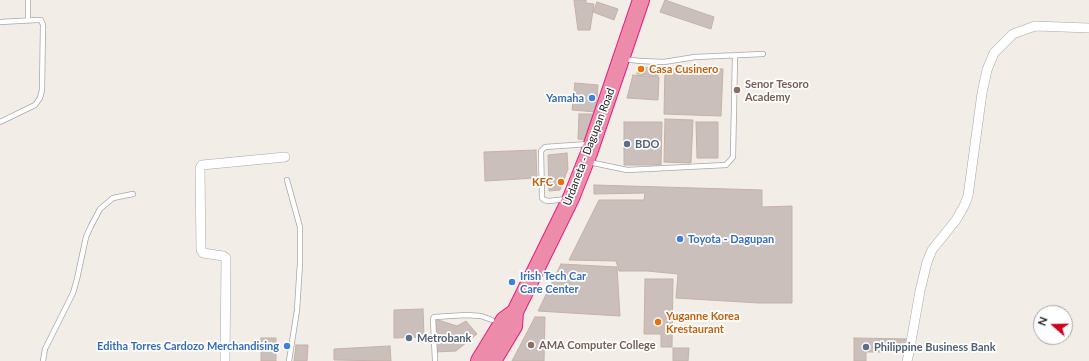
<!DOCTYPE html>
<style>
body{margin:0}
#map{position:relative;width:1089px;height:361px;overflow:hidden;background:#f2ede7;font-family:Lato,sans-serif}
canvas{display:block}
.north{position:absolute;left:1033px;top:305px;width:40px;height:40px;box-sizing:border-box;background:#fff;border:1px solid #a6a6a6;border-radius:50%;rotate:290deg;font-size:11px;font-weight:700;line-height:16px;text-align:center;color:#212121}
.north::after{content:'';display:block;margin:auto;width:14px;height:18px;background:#d2001c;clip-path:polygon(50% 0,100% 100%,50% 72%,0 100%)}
</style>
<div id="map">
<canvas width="1089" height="361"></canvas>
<div class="north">N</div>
</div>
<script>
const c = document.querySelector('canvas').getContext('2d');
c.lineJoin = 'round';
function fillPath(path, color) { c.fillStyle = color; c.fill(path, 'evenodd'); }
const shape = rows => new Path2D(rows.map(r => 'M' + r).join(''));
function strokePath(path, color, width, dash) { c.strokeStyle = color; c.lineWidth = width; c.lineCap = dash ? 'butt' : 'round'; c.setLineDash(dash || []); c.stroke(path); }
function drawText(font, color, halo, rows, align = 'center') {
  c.font = font + ' Lato,sans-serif'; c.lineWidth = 3.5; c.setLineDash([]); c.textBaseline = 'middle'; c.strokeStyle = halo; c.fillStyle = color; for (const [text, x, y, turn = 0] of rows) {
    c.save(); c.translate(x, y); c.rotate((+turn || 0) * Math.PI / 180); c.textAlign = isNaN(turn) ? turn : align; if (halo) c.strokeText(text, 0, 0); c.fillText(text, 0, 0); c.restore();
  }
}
const building = shape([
 [574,0,586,0,586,3,594,4,590,30,578,30,574,0],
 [665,0,714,17,711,29,660,12,665,0],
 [597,2,618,9,614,20,593,12,597,2],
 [638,67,659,68,658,76,637,74,638,67],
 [665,68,723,69,721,116,664,114,665,68],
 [633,75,659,77,658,100,627,98,633,75],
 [575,83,598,85,596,112,572,110,575,83],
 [579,114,593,114,586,140,578,139,579,114],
 [665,119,693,120,691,163,664,162,665,119],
 [624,122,662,122,661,165,624,165,624,122],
 [696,122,718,122,718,158,697,158,696,122],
 [536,150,537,178,485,181,484,152,536,150],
 [567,153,568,169,560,190,549,191,548,155,567,153],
 [594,185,762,190,762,207,792,206,792,303,759,303,676,298,678,274,647,271,619,271,616,261,569,260,599,200,644,200,645,193,594,194,594,185],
 [561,264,617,267,620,316,538,311,561,264],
 [645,279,673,279,672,347,661,347,661,334,644,334,645,279],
 [423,309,424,337,394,338,394,310,423,309],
 [535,317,545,317,544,361,512,361,535,317],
 [435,319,457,326,466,321,477,334,456,351,435,352,435,319],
 [261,338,276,338,276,361,261,361,261,338],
 [854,338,909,339,908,352,866,352,866,361,854,361,854,338],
 [296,345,308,345,307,361,294,361,296,345],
 [390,346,391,361,334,360,334,349,390,346],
 [673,348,689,348,688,361,673,361,673,348]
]);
fillPath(building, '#cabfba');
strokePath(building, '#c5b1a8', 1);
const lane = shape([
 [28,0,28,20],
 [0,22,37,20,41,20,43,25,42,90,40,98,35,105,0,122],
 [623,59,640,61,664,62,695,57,763,54],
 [589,162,627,170,726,165,733,157,735,55],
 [287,180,300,227,300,263,297,310,289,361],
 [567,199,549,201,544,200,542,198,541,151,545,147,588,144],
 [435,360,433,319,434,317,466,315,481,316,492,320],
 [43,361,45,349,73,293,77,279,86,237,91,226,100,209,113,198,133,194]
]);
const street = shape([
 [225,361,226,258,223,256,203,253,201,250,200,168,202,165,285,157],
 [907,361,909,353,920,291,927,262,932,250,956,220,964,206,968,196,982,93,987,70,994,53,1013,34,1035,26,1089,28]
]);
const highway = shape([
 [479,361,504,320,515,312],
 [493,361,514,326,515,312,571,198,589,153,641,0]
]);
strokePath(lane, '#a8a8a8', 6);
strokePath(street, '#a8a8a8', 10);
strokePath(highway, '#e71d7e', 18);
strokePath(lane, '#fff', 4.5);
strokePath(street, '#fff', 9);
strokePath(highway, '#ed8bab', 16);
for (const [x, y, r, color] of [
 [641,69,4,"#e8710a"],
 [737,90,4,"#8d6e63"],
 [592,98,4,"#3f7fe0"],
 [627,144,4,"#5c6f8a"],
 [561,182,4,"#e8710a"],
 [680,239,4,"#3f7fe0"],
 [512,282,4,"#3f7fe0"],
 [658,322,4,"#e8710a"],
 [409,338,4,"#5c6f8a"],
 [531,345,4,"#8d6e63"],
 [287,346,4,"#3f7fe0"],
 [866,347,4,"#5c6f8a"]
]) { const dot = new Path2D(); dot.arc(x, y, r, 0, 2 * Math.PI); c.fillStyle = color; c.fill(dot); strokePath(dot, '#fff', 1.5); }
drawText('bold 11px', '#c56008', '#fff', [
 ["Casa Cusinero",649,69],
 ["KFC",553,182,"right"],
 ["Yuganne Korea",666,316],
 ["Krestaurant",666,329]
], 'left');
drawText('bold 11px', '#785e54', '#fff', [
 ["Senor Tesoro",745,84],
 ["Academy",745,97],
 ["AMA Computer College",539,345]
], 'left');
drawText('bold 11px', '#366cbe', '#fff', [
 ["Yamaha",584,98],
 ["Toyota - Dagupan",688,239,"left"],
 ["Irish Tech Car",520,276,"left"],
 ["Care Center",520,289,"left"],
 ["Editha Torres Cardozo Merchandising",279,346]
], 'right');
drawText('bold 11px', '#4e5e75', '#fff', [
 ["BDO",635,144],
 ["Metrobank",417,338],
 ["Philippine Business Bank",874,347]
], 'left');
drawText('11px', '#212121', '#fff', [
 ["Urdaneta - Dagupan Road",589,147,-69]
]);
</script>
